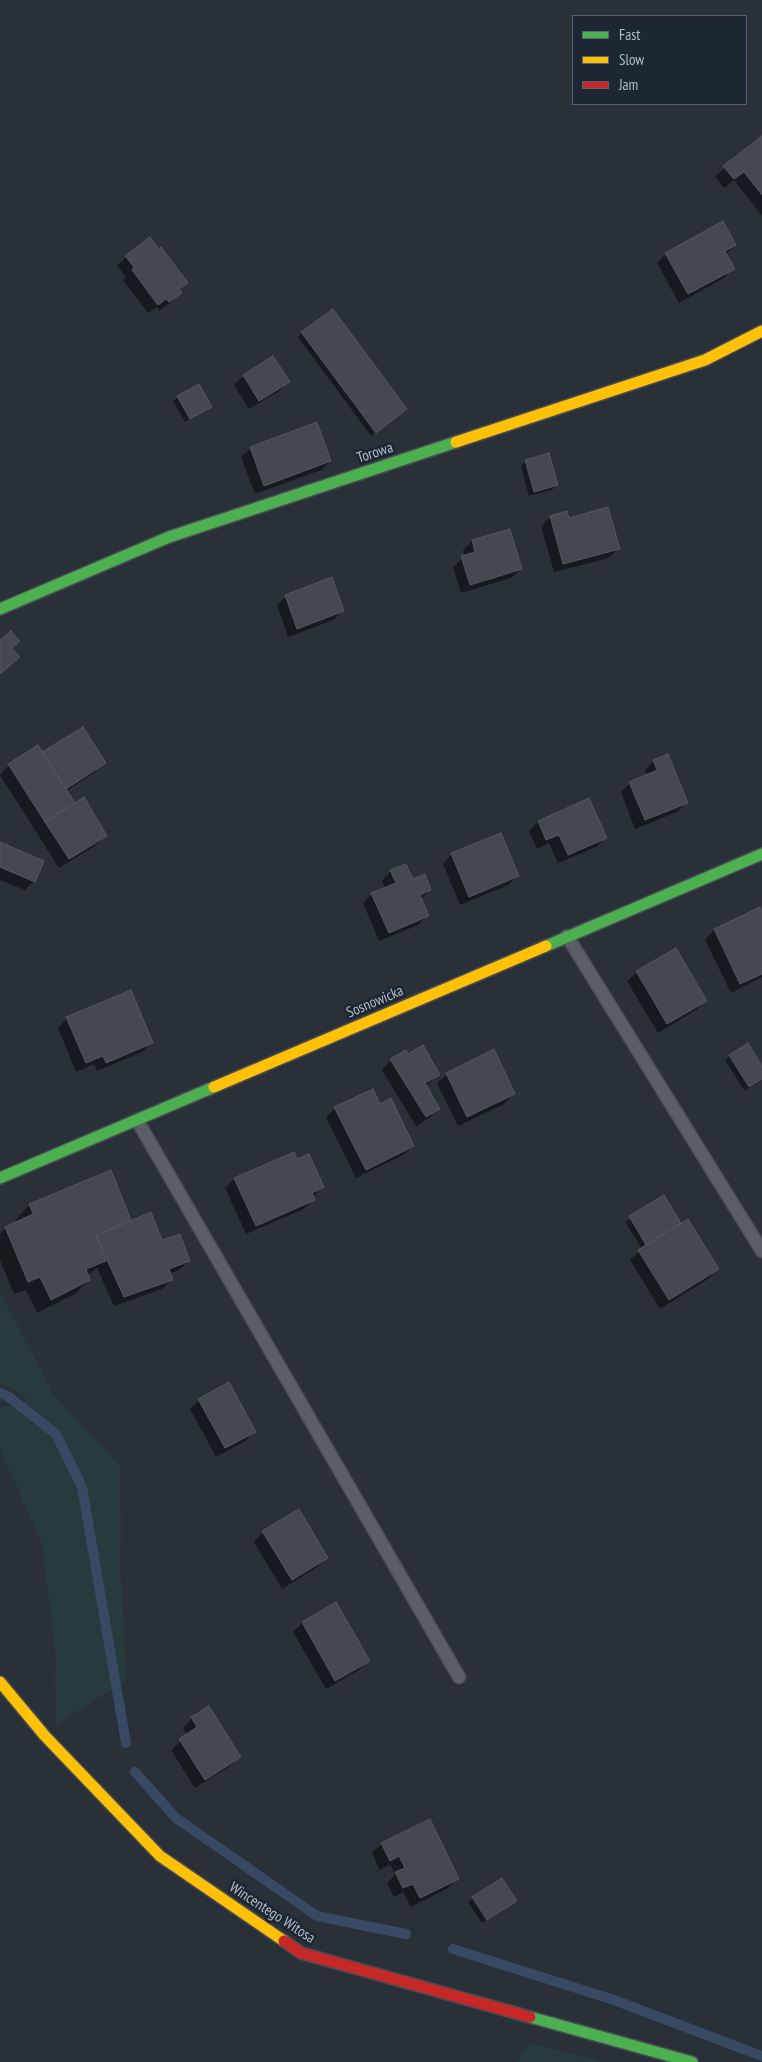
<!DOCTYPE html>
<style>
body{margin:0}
#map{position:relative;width:762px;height:2062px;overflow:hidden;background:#2a3038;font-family:"PT Sans Narrow",sans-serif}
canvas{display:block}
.legend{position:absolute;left:572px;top:15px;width:175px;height:90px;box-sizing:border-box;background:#1d2633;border:1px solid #59626f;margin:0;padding:6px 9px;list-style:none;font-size:15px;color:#b4bcc9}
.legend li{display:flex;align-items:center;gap:10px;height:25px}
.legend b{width:25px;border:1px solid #59626f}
</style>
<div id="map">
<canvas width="762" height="2062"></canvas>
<ul class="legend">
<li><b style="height:6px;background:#4caf50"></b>Fast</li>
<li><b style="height:6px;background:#ffc107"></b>Slow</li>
<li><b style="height:6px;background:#c62828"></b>Jam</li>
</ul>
</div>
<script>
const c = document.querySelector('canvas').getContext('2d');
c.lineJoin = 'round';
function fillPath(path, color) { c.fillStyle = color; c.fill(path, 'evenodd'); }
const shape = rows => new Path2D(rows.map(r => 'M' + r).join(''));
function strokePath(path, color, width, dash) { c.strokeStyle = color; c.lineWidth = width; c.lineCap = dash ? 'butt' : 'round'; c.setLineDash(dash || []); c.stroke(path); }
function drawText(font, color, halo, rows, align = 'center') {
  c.font = font + ' "PT Sans Narrow",sans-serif'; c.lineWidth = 5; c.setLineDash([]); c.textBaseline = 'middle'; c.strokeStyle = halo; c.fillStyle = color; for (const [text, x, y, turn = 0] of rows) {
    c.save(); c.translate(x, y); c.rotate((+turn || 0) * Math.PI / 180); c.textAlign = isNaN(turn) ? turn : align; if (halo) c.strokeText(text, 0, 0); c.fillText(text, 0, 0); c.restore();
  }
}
fillPath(shape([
 [0,1291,53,1394,120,1466,121,1581,127,1679,56,1726,55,1647,42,1544,0,1449,0,1408,27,1400,11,1388,0,1382],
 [529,2043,603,2062,516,2062]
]), '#273a3e');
fillPath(shape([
 [762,137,762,216,734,180,724,188,715,176],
 [735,245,725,255,733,268,724,278,679,303,657,263,666,254],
 [126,257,186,283,179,290,181,293,171,302,159,311,157,307,148,313,123,280,126,277,117,266],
 [302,333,406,409,371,436,298,337],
 [273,357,288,382,279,391,249,409,234,385,243,376],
 [178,397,210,407,185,422,173,401],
 [251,448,330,461,321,470,255,494,241,457],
 [526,461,556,485,552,490,529,496,521,466],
 [551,517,568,519,618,549,609,558,554,572,541,526],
 [472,541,521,569,511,578,461,593,453,567,465,556,463,550],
 [286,596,342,611,333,620,288,637,277,605],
 [42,754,105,762,95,772,66,791,75,805,106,836,96,845,59,868,0,775,9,765],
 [654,761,686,803,677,812,635,829,621,792,630,783,647,776,645,770],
 [538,822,605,838,596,847,558,863,549,843,537,849,529,831],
 [0,843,34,881,25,890,0,880],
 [452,854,518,876,508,885,460,905,443,864],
 [391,871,430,890,420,900,427,916,418,925,379,941,363,903,372,894,385,889,382,881],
 [759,908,762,915,762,977,731,993,705,940,714,930],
 [637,972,706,1001,696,1010,658,1033,627,981],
 [67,1018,152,1043,142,1052,97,1071,94,1064,76,1072,58,1028],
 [407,1055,438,1075,426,1086,439,1109,429,1118,416,1126,382,1070,391,1060],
 [730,1056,762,1068,762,1080,745,1091,725,1060],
 [447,1074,514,1094,504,1104,458,1126,437,1083],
 [380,1105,413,1146,403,1155,356,1178,326,1117,335,1108],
 [296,1161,323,1187,312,1197,313,1200,304,1209,246,1234,225,1188,234,1179],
 [663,1197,679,1223,675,1227,718,1269,708,1279,660,1309,630,1260,642,1249,625,1222],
 [30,1205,130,1220,126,1224,161,1242,189,1261,179,1270,169,1274,172,1280,162,1289,114,1306,97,1268,87,1276,89,1280,75,1294,37,1313,26,1290,14,1294,0,1260,0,1234,6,1228,18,1222,16,1219],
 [199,1400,254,1432,245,1441,216,1457,190,1409],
 [298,1511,327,1558,317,1567,282,1589,254,1542,263,1532],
 [335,1604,368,1661,359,1670,326,1689,293,1632,302,1623],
 [192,1718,240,1756,230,1766,195,1788,171,1750,188,1735,183,1728],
 [429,1821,457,1879,448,1888,411,1907,403,1892,394,1897,387,1883,395,1875,390,1864,380,1870,372,1853,381,1844],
 [473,1898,515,1901,482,1923,468,1902]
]), '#0007');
strokePath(shape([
 [0,1393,9,1397,56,1434,82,1487,126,1743],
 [135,1772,176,1818,317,1916,406,1934],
 [453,1949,614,2000,762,2056]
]), '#384963', 10);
const building = shape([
 [762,136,762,195,744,172,734,179,723,166,762,136],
 [723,221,736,245,725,251,735,269,688,294,665,253,723,221],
 [150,237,159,249,161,247,188,283,179,289,182,293,169,302,166,299,158,305,132,270,134,267,125,256,150,237],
 [333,309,407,409,376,433,301,332,333,309],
 [273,356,290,382,259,401,243,375,273,356],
 [199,384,212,407,190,419,177,396,199,384],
 [317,422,331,461,264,486,250,447,317,422],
 [549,453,558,485,534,492,525,460,549,453],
 [608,507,620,549,563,564,550,516,567,511,569,518,608,507],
 [510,529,522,569,470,585,461,556,475,552,472,540,510,529],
 [332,577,344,611,297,629,285,595,332,577],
 [11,631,20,641,12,648,20,657,0,674,0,640,11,631],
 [83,727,106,763,66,789,42,752,83,727],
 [38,745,75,803,45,822,8,764,38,745],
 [668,754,688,803,645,820,629,782,657,770,653,760,668,754],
 [84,797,107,836,69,859,45,822,84,797],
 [589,798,607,838,568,855,559,835,546,840,538,821,589,798],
 [501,833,519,876,469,897,451,853,501,833],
 [0,842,44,861,35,882,0,867,0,842],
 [406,864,413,879,425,874,431,890,420,895,429,916,389,933,371,893,396,883,390,870,406,864],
 [760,907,762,912,762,974,740,984,714,929,760,907],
 [676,948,707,1001,667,1024,636,971,676,948],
 [131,990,153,1043,106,1063,103,1056,86,1063,66,1017,131,990],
 [748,1043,762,1066,762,1079,749,1087,729,1055,748,1043],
 [423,1045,440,1075,425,1083,440,1109,426,1117,390,1059,406,1050,408,1054,423,1045],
 [494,1049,515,1094,467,1117,446,1073,494,1049],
 [373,1089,380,1104,391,1098,414,1146,366,1170,334,1107,373,1089],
 [294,1152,297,1159,309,1154,324,1187,312,1193,315,1200,256,1226,234,1178,294,1152],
 [111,1170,131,1220,96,1236,106,1261,86,1269,90,1280,51,1300,40,1277,28,1282,5,1227,33,1214,29,1204,111,1170],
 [664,1195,681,1223,646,1245,629,1216,664,1195],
 [151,1212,162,1240,180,1234,190,1261,169,1269,173,1280,124,1297,96,1236,151,1212],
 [688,1219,719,1269,669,1300,638,1250,688,1219],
 [229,1382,256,1432,225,1448,198,1399,229,1382],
 [299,1509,328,1558,292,1580,262,1531,299,1509],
 [336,1602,370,1661,335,1681,302,1622,336,1602],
 [209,1706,241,1757,205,1780,179,1739,197,1727,191,1717,209,1706],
 [430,1819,459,1879,420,1898,413,1884,403,1888,395,1872,405,1868,399,1856,390,1861,381,1843,430,1819],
 [502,1878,517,1901,487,1920,472,1897,502,1878]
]);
fillPath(building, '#444950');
strokePath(building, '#52575f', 1);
const lane = shape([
 [567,936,762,1251],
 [137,1120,459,1677]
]);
const fast = shape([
 [0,609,169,537,456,442],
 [546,946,762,854],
 [0,1178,214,1087],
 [530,2017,692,2062]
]);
const slow = shape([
 [456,442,705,360,762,331],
 [214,1087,546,946],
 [0,1682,45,1736,160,1856,284,1941]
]);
const jam = shape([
 [284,1941,301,1953,530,2017]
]);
strokePath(lane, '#484c53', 15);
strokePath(fast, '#484c53', 14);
strokePath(slow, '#484c53', 14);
strokePath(jam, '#484c53', 14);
strokePath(lane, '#5a5e66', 12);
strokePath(fast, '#4caf50', 11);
strokePath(slow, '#ffc107', 11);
strokePath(jam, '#c62828', 11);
drawText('15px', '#b4bcc9', '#1d2633', [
 ["Torowa",375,453,-18],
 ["Sosnowicka",375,1002,-23],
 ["Wincentego Witosa",272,1913,33]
]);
</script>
